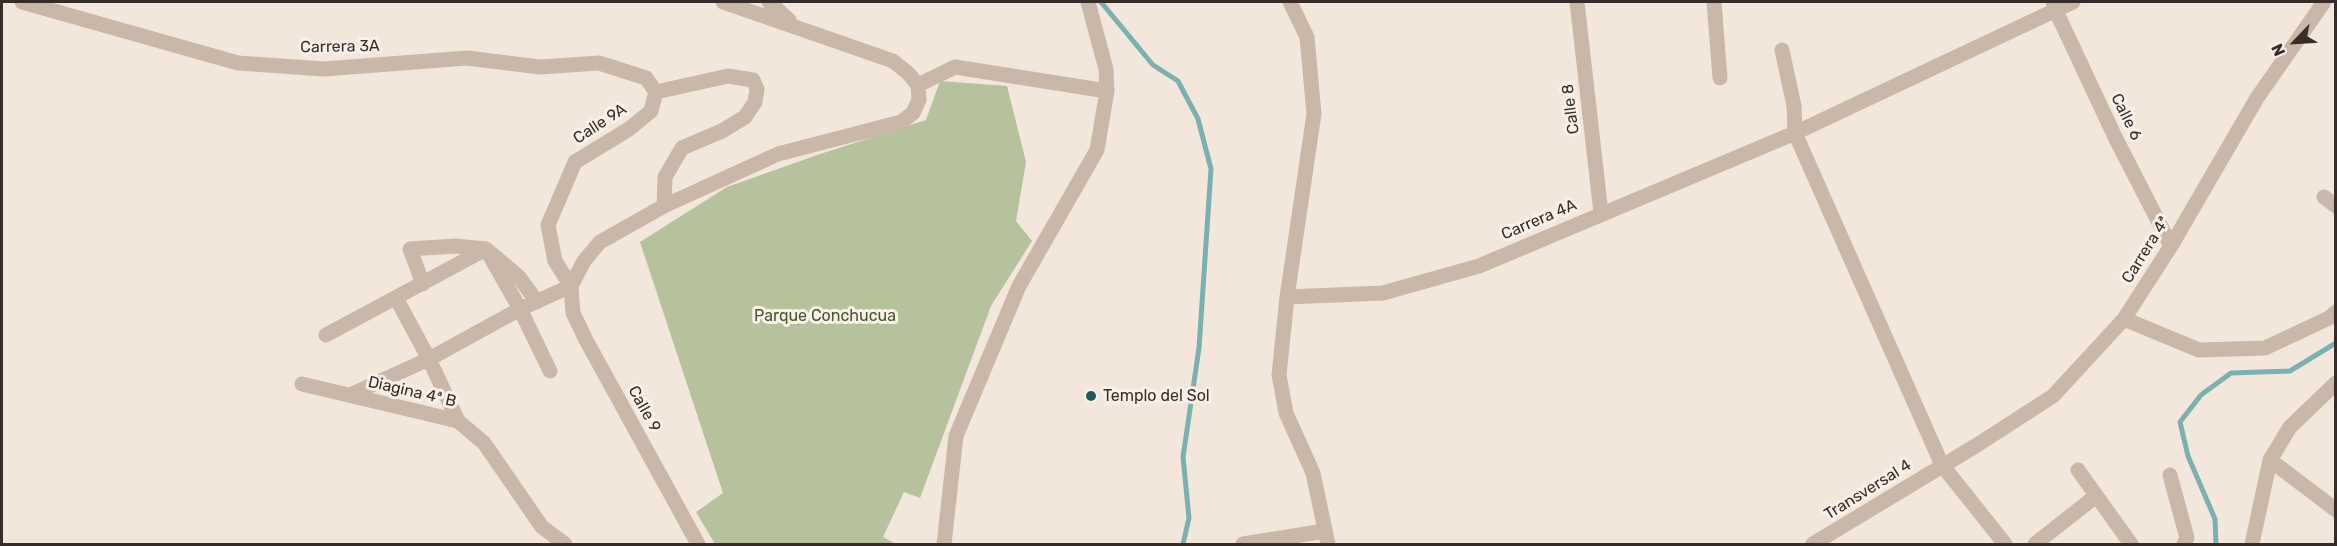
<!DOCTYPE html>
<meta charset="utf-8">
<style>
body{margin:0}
#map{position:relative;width:2337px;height:546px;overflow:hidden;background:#f3e7dc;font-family:Rubik,sans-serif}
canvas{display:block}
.frame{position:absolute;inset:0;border:3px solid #372c28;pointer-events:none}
.north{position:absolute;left:2265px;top:12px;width:60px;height:60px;-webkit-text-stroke:4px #faf1e9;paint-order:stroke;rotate:245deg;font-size:16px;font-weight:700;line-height:24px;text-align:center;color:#372c28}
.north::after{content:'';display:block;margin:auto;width:21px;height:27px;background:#372c28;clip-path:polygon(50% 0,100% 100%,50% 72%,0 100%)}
</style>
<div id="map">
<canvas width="2337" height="546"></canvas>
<div class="frame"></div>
<div class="north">N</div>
</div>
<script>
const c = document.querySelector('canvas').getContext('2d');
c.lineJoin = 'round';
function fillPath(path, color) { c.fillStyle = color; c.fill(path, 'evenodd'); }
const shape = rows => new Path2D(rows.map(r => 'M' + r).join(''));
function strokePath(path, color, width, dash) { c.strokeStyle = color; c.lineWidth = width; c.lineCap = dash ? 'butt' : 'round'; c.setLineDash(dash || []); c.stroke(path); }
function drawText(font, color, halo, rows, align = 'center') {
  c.font = font + ' Rubik,sans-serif'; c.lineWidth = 6; c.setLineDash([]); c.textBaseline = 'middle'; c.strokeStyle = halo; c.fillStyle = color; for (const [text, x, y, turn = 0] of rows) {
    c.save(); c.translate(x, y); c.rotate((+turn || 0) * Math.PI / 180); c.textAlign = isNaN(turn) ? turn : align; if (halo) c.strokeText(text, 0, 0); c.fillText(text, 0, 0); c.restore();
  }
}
fillPath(shape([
 [940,81,1007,86,1026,162,1016,221,1032,241,991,306,920,498,904,492,883,537,896,544,715,544,696,512,723,493,640,242,727,187,820,154,926,120]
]), '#b6c29c');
strokePath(shape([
 [1101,2,1153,65,1178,81,1198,119,1211,169,1199,348,1183,457,1189,518,1183,544],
 [2216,544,2215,519,2188,456,2180,422,2201,395,2231,373,2290,371,2336,343]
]), '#7ab0b0', 5);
strokePath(shape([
 [22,2,238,63,324,69,467,58,540,67,599,63,646,78,656,92],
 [723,2,893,61,908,73,918,85],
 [769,2,789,20],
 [1290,2,1307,37,1314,114,1287,297,1279,375,1286,413,1313,473,1328,544],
 [1577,2,1601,213],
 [1714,2,1720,78],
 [2053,2,2055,9,2116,139,2171,246],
 [1782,50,1794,106,1795,133,1942,465,2005,544],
 [918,85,955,67,1107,91],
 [656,92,651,111,629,129,575,162,548,225,555,261,571,286,573,313,586,340,698,544],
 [656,92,728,76,753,80,757,89,755,102,745,117,722,131,682,148,665,177,664,206],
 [2324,197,2336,206],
 [423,284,410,249,455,246,486,249,519,277,537,302],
 [1287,297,1383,293,1479,266,1795,133,2073,2],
 [396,298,429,359,458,421],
 [2124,319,2199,350,2265,348,2329,318,2336,312],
 [326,335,486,249,520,309,550,371],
 [302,384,458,421,484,443,542,527,565,544],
 [350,395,429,359,520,309,571,286,584,261,600,242,664,206,778,154,901,122,913,113,919,100,918,85],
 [2270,460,2336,510],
 [2078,470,2131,544],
 [2170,475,2187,538,2184,544],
 [944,544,956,436,1019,286,1097,150,1107,91,1106,69,1088,2],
 [1243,544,1325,531],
 [1813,544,1977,445,2053,396,2124,319,2171,246,2257,98,2324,2],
 [2035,544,2096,496],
 [2252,544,2270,460,2290,427,2336,383]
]), '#cbb7a8', 15);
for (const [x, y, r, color] of [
 [1091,396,6,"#1d585a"]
]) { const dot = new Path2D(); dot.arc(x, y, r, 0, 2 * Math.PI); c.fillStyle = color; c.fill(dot); strokePath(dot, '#faf1e9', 2); }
drawText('16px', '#372c28', '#faf1e9', [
 ["Carrera 3A",340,47,-1],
 ["Calle 8",1571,109,-97],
 ["Calle 6",2126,117,64],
 ["Calle 9A",600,124,-33],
 ["Carrera 4A",1539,220,-23],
 ["Carrera 4ª",2146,250,-58],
 ["Diagina 4ª B",412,392,13],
 ["Calle 9",644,409,61],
 ["Transversal 4",1868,490,-32]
]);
drawText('16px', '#48562b', '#faf1e9', [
 ["Parque Conchucua",825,316]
]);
drawText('16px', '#372c28', '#faf1e9', [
 ["Templo del Sol",1103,396]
], 'left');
</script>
